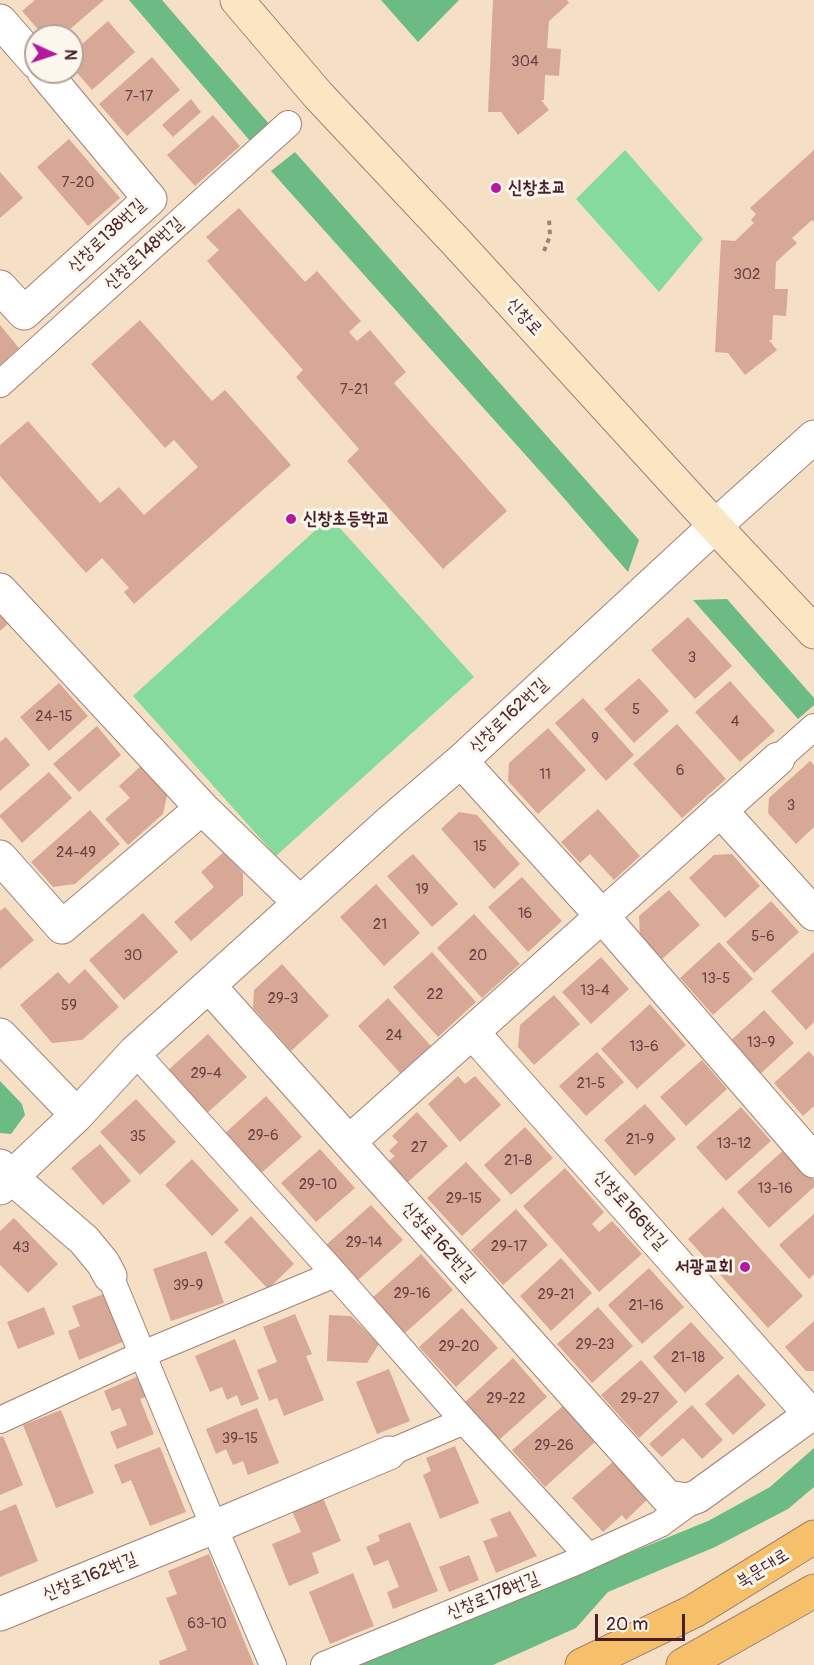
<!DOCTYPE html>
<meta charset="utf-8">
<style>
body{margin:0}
#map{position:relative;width:814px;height:1665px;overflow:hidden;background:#f5e0c5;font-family:Pangolin,sans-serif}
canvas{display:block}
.north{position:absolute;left:24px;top:24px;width:60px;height:60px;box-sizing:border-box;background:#fbf7ec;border:2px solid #b4a19f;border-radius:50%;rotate:93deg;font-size:16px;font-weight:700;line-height:24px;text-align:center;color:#4a1f2b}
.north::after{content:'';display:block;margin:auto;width:21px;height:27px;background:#b5179e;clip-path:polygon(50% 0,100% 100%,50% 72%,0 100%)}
.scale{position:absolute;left:595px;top:1614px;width:90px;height:27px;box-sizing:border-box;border:3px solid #4a1f2b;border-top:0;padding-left:8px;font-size:18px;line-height:21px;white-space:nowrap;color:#4a1f2b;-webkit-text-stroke:4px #fbf7ec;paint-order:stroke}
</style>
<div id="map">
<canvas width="814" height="1665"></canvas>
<div class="north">N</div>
<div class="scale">20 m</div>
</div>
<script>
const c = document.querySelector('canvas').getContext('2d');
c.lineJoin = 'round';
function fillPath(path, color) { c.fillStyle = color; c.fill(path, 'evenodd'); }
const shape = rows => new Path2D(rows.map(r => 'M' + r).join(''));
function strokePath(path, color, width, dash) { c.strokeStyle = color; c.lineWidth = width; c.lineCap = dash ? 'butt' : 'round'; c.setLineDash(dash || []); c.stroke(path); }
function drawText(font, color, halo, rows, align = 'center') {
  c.font = font + ' Pangolin,"Poor Story",sans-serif'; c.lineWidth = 6; c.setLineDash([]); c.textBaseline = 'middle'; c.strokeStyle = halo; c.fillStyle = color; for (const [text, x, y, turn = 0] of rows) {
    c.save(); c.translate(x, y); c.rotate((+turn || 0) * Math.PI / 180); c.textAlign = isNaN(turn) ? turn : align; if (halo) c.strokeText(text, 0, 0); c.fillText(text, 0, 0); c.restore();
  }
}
fillPath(shape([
 [625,150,703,239,659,292,576,199],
 [330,517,474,677,276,856,133,696]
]), '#86da9c');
fillPath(shape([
 [129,0,162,0,270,125,251,142],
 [381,0,459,0,418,42],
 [295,152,639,540,628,572,556,489,271,171],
 [727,599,814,698,814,705,798,719,693,600],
 [0,1081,22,1104,25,1115,11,1134,0,1133],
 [814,1448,814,1487,788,1509,715,1547,608,1592,576,1628,493,1665,355,1665,708,1521,770,1487]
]), '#6cba84');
fillPath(shape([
 [35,0,104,0,62,36,44,36,22,11],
 [493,0,567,0,569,3,549,21,547,48,561,49,559,76,545,75,544,100,541,100,549,110,518,135,501,112,488,112],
 [108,21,135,52,92,90,72,67,72,53],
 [152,57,180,90,127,136,99,104],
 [191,99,201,112,173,137,162,125],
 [213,115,240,146,195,186,167,155],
 [69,139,120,198,88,226,37,167],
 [814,150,814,222,812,220,792,238,797,243,776,262,775,289,788,289,786,316,773,315,772,340,769,340,777,350,745,375,728,353,715,352,721,240,735,241,754,223,751,220,756,214,750,208],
 [0,172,23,198,0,218],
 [239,208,305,282,317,271,361,321,349,332,357,341,370,330,406,372,394,383,507,511,443,569,347,461,359,449,296,377,303,370,207,261,219,250,206,237],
 [140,320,212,401,225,390,291,465,134,604,124,592,129,588,102,558,86,573,0,476,0,445,28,421,100,503,119,487,144,515,198,467,174,440,165,448,91,364],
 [0,325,19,348,0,365],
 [0,611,10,622,0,631],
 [688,617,732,666,695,699,651,650],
 [639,678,669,711,634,743,604,709],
 [730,681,775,731,740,762,695,712],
 [59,683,88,716,49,751,20,717],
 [583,698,634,755,606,781,555,723],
 [677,724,726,779,682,818,633,764],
 [97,726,121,755,79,792,53,764],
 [548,728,586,770,538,814,508,781,509,763],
 [6,737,30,765,0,791,0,742],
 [810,761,814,765,814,827,796,844,768,813,769,798],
 [144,763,168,791,163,814,128,845,105,819,130,798,119,786],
 [49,772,72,798,22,843,0,817,0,815],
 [598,809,640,856,614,880,590,854,580,863,561,842],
 [90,810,120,844,75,884,53,887,31,862],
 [459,812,477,815,520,864,494,889,441,829],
 [224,852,243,873,243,895,191,941,174,922,214,887,201,872],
 [413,854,458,904,432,927,387,876],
 [732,854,760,886,725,918,689,878,714,855],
 [522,877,562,921,528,952,488,907],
 [376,884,420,933,384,966,340,917],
 [669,890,700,925,661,960,640,938,639,916],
 [771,901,799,932,754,973,726,942],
 [5,907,34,940,0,969,0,911],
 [143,913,178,952,124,1000,89,960],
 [474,914,520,964,482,998,437,948],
 [719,942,753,979,713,1015,680,978],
 [432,952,476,1002,438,1037,393,987],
 [814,952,814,1022,806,1030,771,991],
 [601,957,629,989,591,1024,562,992],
 [282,964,329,1016,291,1051,253,1008,254,990],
 [85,969,119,1007,82,1040,52,1043,20,1005,58,972,69,984],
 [554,995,580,1024,534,1065,518,1047,520,1025],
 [388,998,431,1046,400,1073,358,1026],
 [650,1004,686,1045,637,1089,601,1049],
 [764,1010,794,1043,758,1076,728,1043],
 [208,1034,247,1077,205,1115,166,1072],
 [809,1051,814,1057,814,1106,803,1116,774,1083],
 [597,1052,624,1082,586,1116,559,1086],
 [702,1060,727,1089,686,1126,660,1097],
 [458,1076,465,1084,475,1076,501,1105,460,1142,428,1104],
 [266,1096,302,1137,259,1175,223,1135],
 [136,1099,176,1142,140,1175,100,1132],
 [645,1104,676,1139,635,1176,604,1140],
 [741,1107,771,1141,726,1181,696,1147],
 [417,1112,448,1146,408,1182,389,1161,395,1156,389,1151,398,1142,392,1136],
 [525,1127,553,1158,511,1195,484,1165],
 [100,1144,131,1181,103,1205,71,1168],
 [786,1148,814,1180,814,1187,769,1228,737,1192],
 [320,1149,355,1188,316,1222,281,1183],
 [192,1159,239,1210,212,1236,165,1185],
 [466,1162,501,1200,462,1236,427,1198],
 [565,1168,604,1212,592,1224,599,1232,612,1221,642,1254,599,1292,523,1206],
 [371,1205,403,1240,358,1280,326,1245],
 [723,1207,803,1296,768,1328,688,1239],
 [516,1209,548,1245,503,1285,471,1250],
 [814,1214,814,1274,809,1279,779,1245],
 [251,1216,294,1264,268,1289,224,1242],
 [14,1218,58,1264,28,1293,0,1265,0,1231],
 [206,1251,224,1303,171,1321,153,1269],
 [421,1254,453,1290,404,1334,372,1298],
 [561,1258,592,1293,551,1331,520,1296],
 [649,1268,684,1307,642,1344,608,1305],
 [106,1293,125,1341,79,1360,68,1331,80,1326,72,1306],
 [44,1307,55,1334,18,1349,7,1322],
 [598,1307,633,1346,592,1383,557,1344],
 [462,1308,498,1348,456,1387,419,1347],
 [295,1314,312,1354,306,1356,324,1400,284,1416,277,1398,269,1401,257,1370,277,1362,263,1327],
 [329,1315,351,1316,379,1344,367,1363,327,1361],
 [814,1321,814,1371,806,1371,785,1347],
 [691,1322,724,1358,685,1393,653,1357],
 [235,1339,259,1399,241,1406,237,1395,227,1400,222,1387,210,1392,195,1356],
 [513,1358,547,1397,499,1440,465,1402],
 [641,1360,678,1402,639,1438,601,1395],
 [389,1369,410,1421,377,1434,356,1382],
 [738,1374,766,1405,733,1435,705,1404],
 [141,1375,150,1395,140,1399,154,1434,117,1449,110,1432,127,1425,120,1408,112,1411,104,1391],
 [692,1405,723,1440,702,1459,683,1438,662,1457,649,1444],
 [563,1406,595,1442,545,1487,512,1450],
 [257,1408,279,1463,248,1475,243,1461,233,1465,226,1449,216,1454,206,1429],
 [61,1410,94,1493,56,1508,23,1425],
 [3,1436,23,1485,0,1495,0,1437],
 [455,1446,479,1503,440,1519,423,1475,431,1471,426,1458],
 [160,1447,186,1512,150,1526,131,1480,122,1484,114,1465],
 [616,1459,650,1497,626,1520,622,1515,603,1532,572,1498],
 [323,1498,341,1541,312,1553,319,1573,289,1586,272,1544,301,1532,292,1511],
 [16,1504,38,1561,0,1577,0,1511],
 [510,1511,537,1556,496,1573,483,1541,498,1536,490,1519],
 [410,1522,438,1591,393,1609,387,1592,399,1587,388,1560,374,1566,366,1547,380,1541,378,1535],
 [209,1554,254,1665,160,1665,159,1661,187,1650,166,1598,177,1594,168,1571],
 [469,1555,479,1580,449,1592,439,1567],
 [353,1573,374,1626,330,1644,309,1592]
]), '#d8a897');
const pedestrian = shape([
 [0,384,288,124],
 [778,759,814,727],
 [135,1052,335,1274,464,1421,588,1556],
 [110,1276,214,1527,273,1665],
 [0,1420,143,1354,335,1274],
 [389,1453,464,1421],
 [324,1665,578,1561,660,1524,698,1496]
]);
const minor = shape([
 [0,21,36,62],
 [0,287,24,313,150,199,44,72],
 [0,590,202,808,300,903],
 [461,761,602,916,814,1161],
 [720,810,814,914],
 [0,857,62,927,202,808],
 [209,986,667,1497,688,1500,698,1496,814,1412],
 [472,1032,811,1415],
 [0,1035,77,1115],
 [349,1142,778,759],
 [0,1166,11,1177,84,1240,103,1263,110,1276],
 [0,1188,77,1115,135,1052,392,820,461,761,715,526],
 [0,1614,214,1527,389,1453]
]);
const tertiary = shape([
 [715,526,814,437]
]);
const secondary = shape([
 [237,0,318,95,457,243,715,526,814,632]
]);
const primary = shape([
 [582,1665,694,1611,814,1537],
 [683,1665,814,1591]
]);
strokePath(pedestrian, '#a08078', 28);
strokePath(minor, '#a08078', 35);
strokePath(tertiary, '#a08078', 35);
strokePath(secondary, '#a08078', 35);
strokePath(primary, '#a08078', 35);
strokePath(shape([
 [544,251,550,236,549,219]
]), '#a08078', 4, [4.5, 4.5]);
strokePath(pedestrian, '#fff', 26);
strokePath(minor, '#fff', 33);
strokePath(tertiary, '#fff', 33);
strokePath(secondary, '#fbe6c4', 33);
strokePath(primary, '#f6c06b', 33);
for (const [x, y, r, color] of [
 [496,188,6,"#b5179e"],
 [291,519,6,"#b5179e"],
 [745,1267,6,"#b5179e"]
]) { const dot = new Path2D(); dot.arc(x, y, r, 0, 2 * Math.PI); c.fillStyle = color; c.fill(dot); strokePath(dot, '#fbf7ec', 2); }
drawText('15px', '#6e4146', null, [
 ["304",525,62],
 ["7-17",139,97],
 ["7-20",78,183],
 ["302",747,275],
 ["7-21",354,390],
 ["3",692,658],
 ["5",636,710],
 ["24-15",54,717],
 ["4",735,722],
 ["9",595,739],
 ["6",680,771],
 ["11",545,775],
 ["3",791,806],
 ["15",480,847],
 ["24-49",76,853],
 ["19",422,890],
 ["16",525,914],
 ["21",380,925],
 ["5-6",763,937],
 ["30",133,956],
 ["20",478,956],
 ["13-5",716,979],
 ["13-4",595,991],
 ["22",435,995],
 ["29-3",283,999],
 ["59",69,1006],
 ["24",394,1036],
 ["13-9",761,1043],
 ["13-6",644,1047],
 ["29-4",206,1074],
 ["21-5",591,1084],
 ["29-6",263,1136],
 ["35",138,1137],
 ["21-9",640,1140],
 ["13-12",734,1144],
 ["27",419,1148],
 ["21-8",518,1161],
 ["29-10",318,1185],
 ["13-16",775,1189],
 ["29-15",464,1199],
 ["29-14",364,1243],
 ["29-17",509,1247],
 ["43",21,1248],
 ["39-9",188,1286],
 ["29-16",412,1294],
 ["29-21",556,1295],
 ["21-16",646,1306],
 ["29-23",595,1345],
 ["29-20",459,1347],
 ["21-18",688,1358],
 ["29-22",506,1399],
 ["29-27",640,1399],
 ["39-15",240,1439],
 ["29-26",554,1446],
 ["63-10",207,1624]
]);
drawText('bold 18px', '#4a1f2b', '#fbf7ec', [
 ["신창초교",508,188],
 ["신창초등학교",303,519],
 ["서광교회",733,1267,"right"]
], 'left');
drawText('18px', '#4a1f2b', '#fbf7ec', [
 ["신창로138번길",107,236,-43],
 ["신창로148번길",144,254,-42],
 ["신창로",524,317,48],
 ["신창로162번길",509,716,-43],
 ["신창로166번길",630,1210,48],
 ["신창로162번길",438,1242,48],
 ["북문대로",763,1569,-32],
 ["신창로162번길",90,1577,-22],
 ["신창로178번길",493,1596,-22]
]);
</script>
